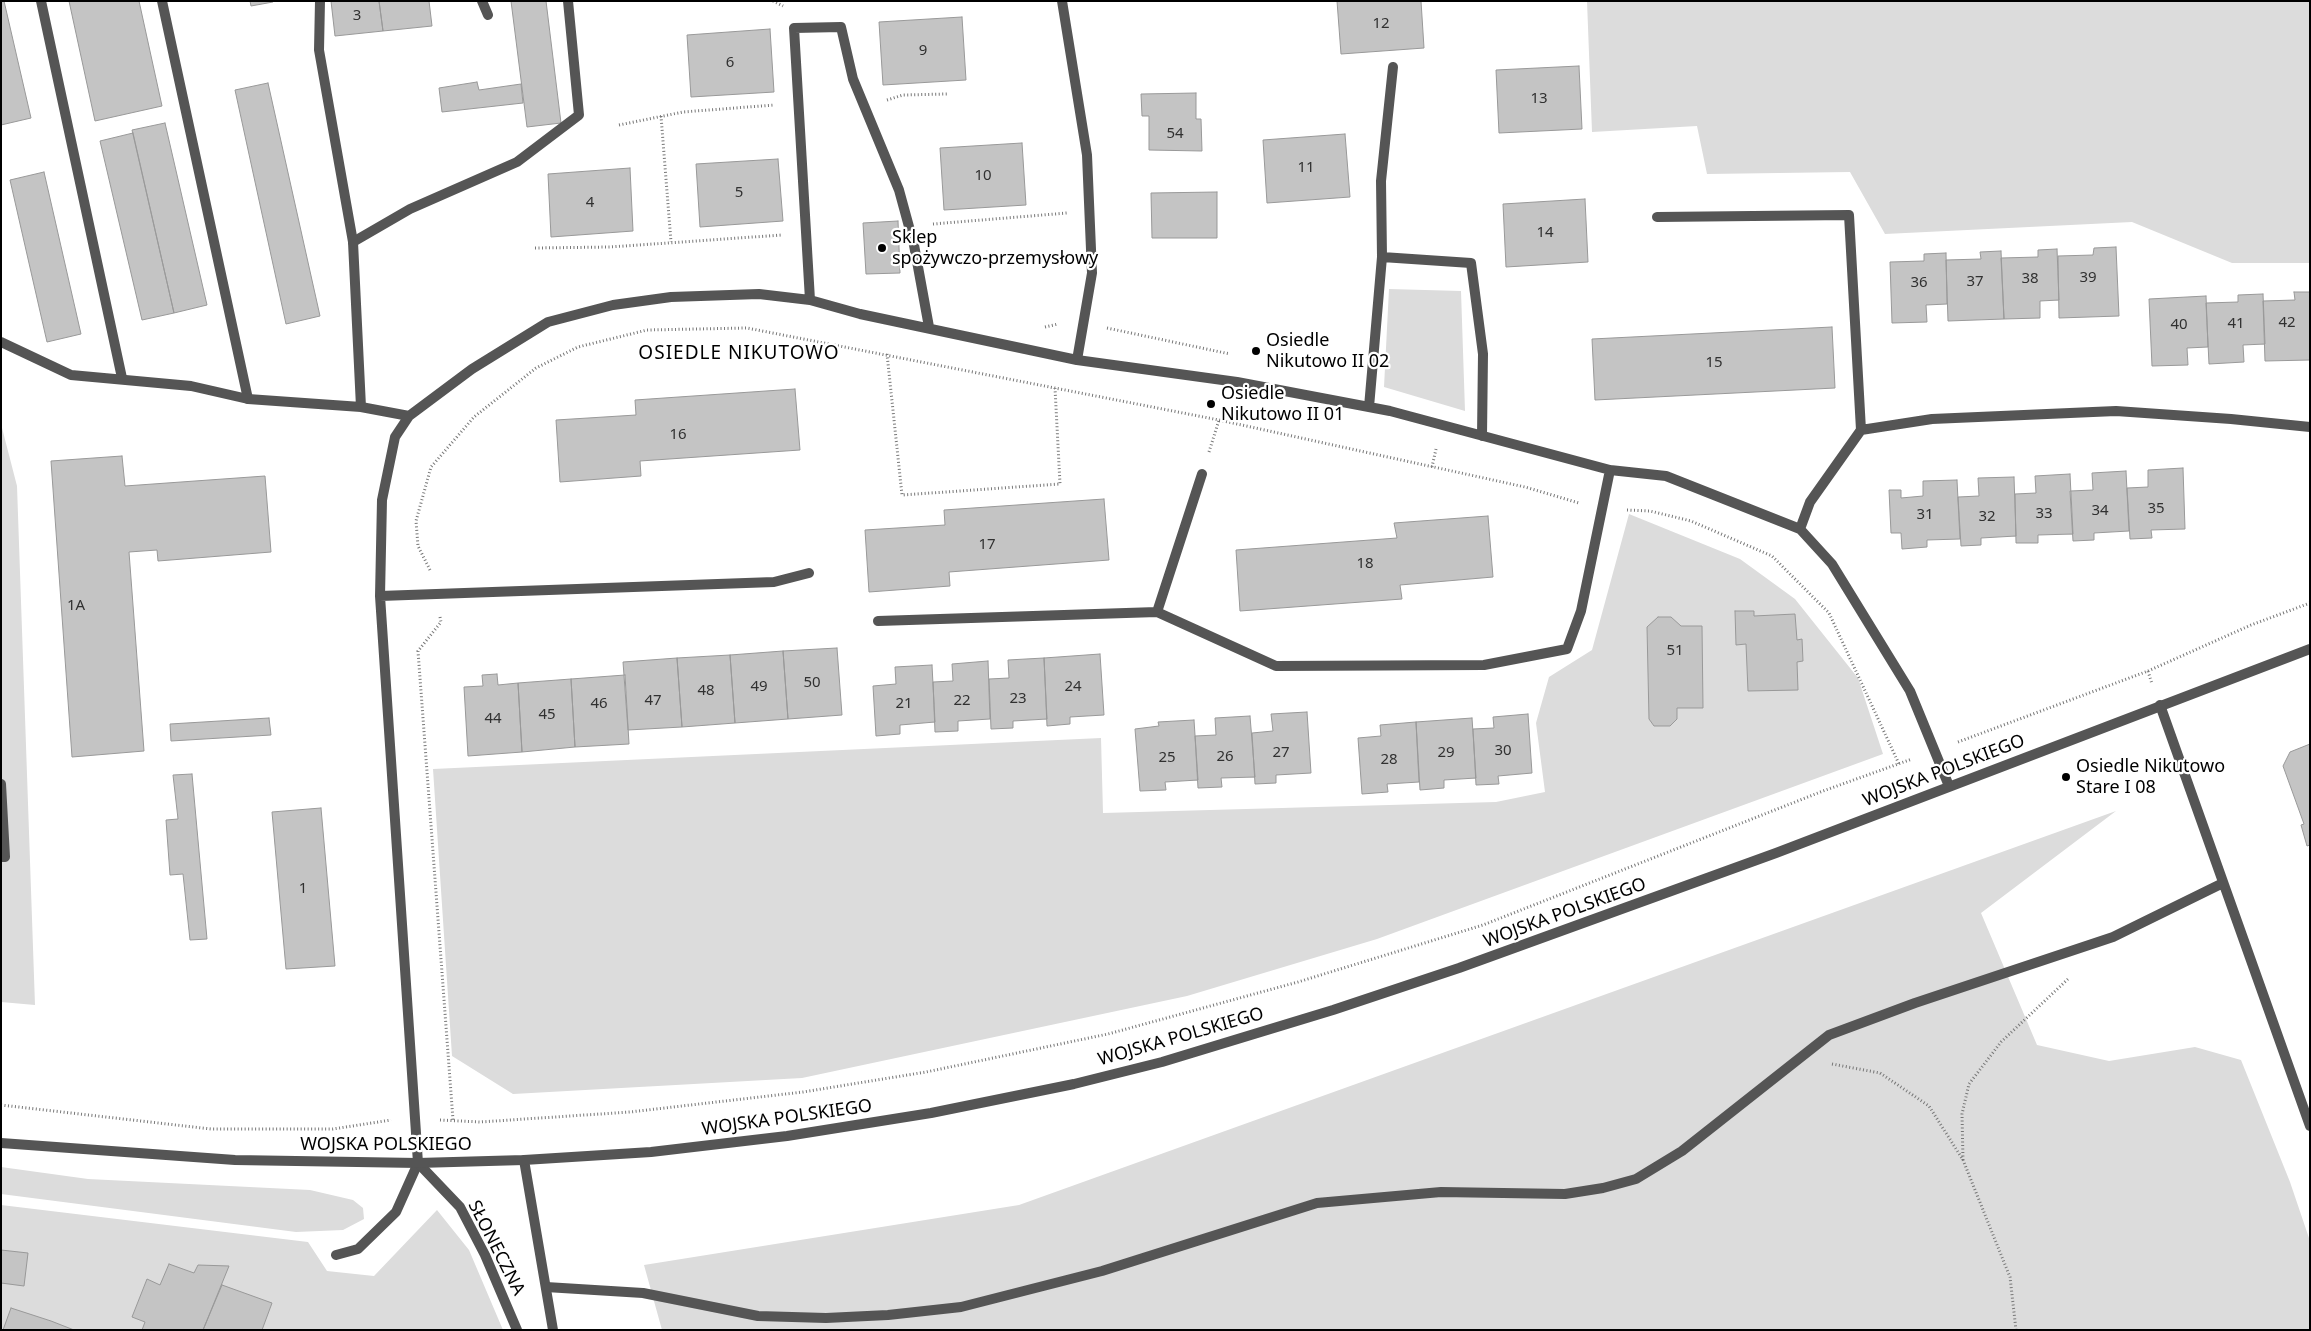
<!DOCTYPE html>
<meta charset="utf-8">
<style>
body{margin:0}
#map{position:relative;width:2311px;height:1331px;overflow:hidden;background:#fff;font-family:"Noto Sans",sans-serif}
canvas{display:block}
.frame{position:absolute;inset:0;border:2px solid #000;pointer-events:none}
</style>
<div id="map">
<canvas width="2311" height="1331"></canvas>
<div class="frame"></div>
</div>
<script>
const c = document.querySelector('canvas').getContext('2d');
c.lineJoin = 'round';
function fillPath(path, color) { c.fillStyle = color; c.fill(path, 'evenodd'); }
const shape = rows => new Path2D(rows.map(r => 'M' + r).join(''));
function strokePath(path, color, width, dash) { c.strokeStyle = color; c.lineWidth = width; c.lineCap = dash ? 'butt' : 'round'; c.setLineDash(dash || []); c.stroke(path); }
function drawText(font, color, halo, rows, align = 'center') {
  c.font = font + ' "Noto Sans",sans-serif'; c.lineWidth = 4.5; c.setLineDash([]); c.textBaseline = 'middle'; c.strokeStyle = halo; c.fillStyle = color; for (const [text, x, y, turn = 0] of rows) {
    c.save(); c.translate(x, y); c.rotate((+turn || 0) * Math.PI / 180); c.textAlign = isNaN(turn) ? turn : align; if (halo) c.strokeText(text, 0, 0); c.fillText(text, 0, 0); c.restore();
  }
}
fillPath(shape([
 [1587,1,2310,1,2310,263,2232,263,2132,222,1885,234,1850,172,1707,174,1697,126,1592,132],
 [1389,289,1461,291,1465,411,1384,387],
 [1,424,17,486,35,1005,1,1002],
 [1629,514,1740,559,1795,599,1858,678,1883,754,1377,939,1187,996,802,1078,513,1094,452,1056,433,769,1101,738,1103,813,1496,802,1545,792,1536,723,1549,677,1592,650],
 [2116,811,1981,913,2037,1045,2109,1061,2195,1047,2241,1060,2290,1182,2310,1241,2310,1330,662,1330,644,1265,1019,1205],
 [1,1167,88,1179,310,1190,353,1200,363,1208,364,1219,343,1230,296,1232,1,1194],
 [1,1205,308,1242,327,1271,374,1276,437,1210,469,1250,503,1330,1,1330]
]), '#dcdcdc');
const building = shape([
 [1,1,4,1,31,118,1,125,1,1],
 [69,1,139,1,162,106,95,121,69,1],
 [250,1,272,1,273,2,251,6,250,1],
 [331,1,379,1,383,31,335,36,331,1],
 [379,1,429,1,432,26,383,31,379,1],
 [511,1,546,1,561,123,527,127,511,1],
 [1337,1,1421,1,1424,48,1341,54,1337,1],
 [962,17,966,80,883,85,879,22,962,17],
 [770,29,774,92,691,97,687,35,770,29],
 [1579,66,1582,129,1499,133,1496,70,1579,66],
 [477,82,479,90,521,84,523,103,442,112,439,88,477,82],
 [268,83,320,316,286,324,235,90,268,83],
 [1196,93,1196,119,1201,119,1202,151,1149,150,1149,116,1142,116,1141,94,1196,93],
 [165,123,207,305,174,313,132,130,165,123],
 [133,133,174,313,142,320,100,141,133,133],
 [1345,134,1350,197,1267,203,1263,140,1345,134],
 [1022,143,1026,205,944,210,940,148,1022,143],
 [778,159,783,221,700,227,696,164,778,159],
 [630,168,633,231,551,237,548,174,630,168],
 [44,172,81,334,47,342,10,180,44,172],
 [1217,192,1217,238,1152,238,1151,193,1217,192],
 [1585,199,1588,262,1506,267,1503,204,1585,199],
 [898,221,900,273,866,274,863,223,898,221],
 [2116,247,2119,316,2059,318,2058,256,2093,255,2094,248,2116,247],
 [2057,249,2059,300,2040,301,2040,318,2004,319,2001,258,2038,257,2038,250,2057,249],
 [2001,251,2004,319,1948,321,1946,260,1981,259,1980,252,2001,251],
 [1946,253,1947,304,1926,305,1927,322,1892,323,1890,262,1924,261,1924,254,1946,253],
 [2294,292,2310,292,2310,360,2265,361,2263,301,2295,300,2294,292],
 [2263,294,2265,344,2243,345,2244,362,2209,364,2206,303,2238,302,2238,295,2263,294],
 [2206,296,2208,347,2187,348,2188,365,2152,366,2149,299,2206,296],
 [1832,327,1835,388,1595,400,1592,339,1832,327],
 [795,389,800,450,640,461,641,476,560,482,556,420,636,415,635,400,795,389],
 [122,456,125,486,265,476,271,552,158,561,157,550,129,552,144,751,72,757,51,461,122,456],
 [2183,468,2185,529,2151,530,2152,538,2130,539,2127,488,2148,487,2148,470,2183,468],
 [2126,471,2129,531,2094,533,2094,540,2073,541,2070,491,2093,490,2092,473,2126,471],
 [2070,474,2073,534,2038,535,2038,543,2016,543,2015,494,2036,493,2035,476,2070,474],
 [2014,477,2016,536,1981,538,1981,545,1961,546,1958,497,1979,496,1978,478,2014,477],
 [1957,480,1960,539,1927,540,1927,547,1902,549,1901,533,1891,533,1889,490,1901,490,1901,498,1923,496,1923,481,1957,480],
 [1104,499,1109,560,949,572,950,586,869,592,865,530,945,525,944,510,1104,499],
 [1488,516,1493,577,1400,585,1402,599,1240,611,1236,550,1397,538,1394,523,1488,516],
 [1735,611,1754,611,1754,616,1795,614,1797,640,1802,639,1803,661,1797,662,1798,690,1748,691,1746,644,1736,645,1735,611],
 [1658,617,1671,617,1681,626,1702,626,1703,708,1677,708,1677,719,1670,726,1654,726,1649,719,1647,627,1658,617],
 [837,648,842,715,788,719,783,651,837,648],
 [783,651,788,719,735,723,730,655,783,651],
 [1100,654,1104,715,1070,717,1070,724,1047,726,1044,658,1100,654],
 [730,655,735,723,682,727,677,658,730,655],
 [677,658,682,727,628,730,623,662,677,658],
 [1044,658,1047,719,1013,721,1013,728,991,729,989,679,1009,678,1008,660,1044,658],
 [988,661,990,719,958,721,958,731,935,732,933,682,953,681,952,664,988,661],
 [932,665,935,722,900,725,900,734,876,736,873,686,896,684,895,667,932,665],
 [497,674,498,685,518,683,522,752,468,756,464,687,483,686,482,675,497,674],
 [625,675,629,744,575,747,571,679,625,675],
 [571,679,575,747,522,752,518,683,571,679],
 [1307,712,1311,773,1276,775,1276,783,1255,784,1252,733,1273,731,1271,714,1307,712],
 [1528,714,1532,773,1498,776,1499,784,1476,785,1473,729,1494,728,1493,717,1528,714],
 [1250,716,1255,777,1221,778,1222,787,1198,788,1195,736,1216,735,1215,718,1250,716],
 [269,718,271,735,171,741,170,724,269,718],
 [1472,718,1476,778,1444,780,1444,788,1420,790,1416,722,1472,718],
 [1194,720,1198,780,1165,782,1166,790,1140,791,1135,729,1159,726,1158,722,1194,720],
 [1416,722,1419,782,1387,784,1388,792,1362,794,1358,738,1381,736,1380,725,1416,722],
 [2310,744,2310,845,2307,846,2301,825,2304,824,2283,766,2290,752,2310,744],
 [192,774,207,939,190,940,183,874,170,875,166,820,178,819,173,775,192,774],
 [321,808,335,966,286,969,272,812,321,808],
 [1,1250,28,1253,24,1286,1,1283,1,1250],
 [169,1264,194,1273,198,1265,229,1266,203,1330,142,1330,145,1322,132,1317,147,1279,160,1285,169,1264],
 [222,1285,272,1303,262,1330,203,1330,222,1285],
 [11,1308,51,1321,74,1330,3,1330,11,1308]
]);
fillPath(building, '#c4c4c4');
strokePath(building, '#999', 1);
strokePath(shape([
 [773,1,783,6],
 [887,100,903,95,947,94],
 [661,116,671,242],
 [619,125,683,112,774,105],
 [933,224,1067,213],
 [535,248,610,247,782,235],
 [1045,327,1058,324],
 [1107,328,1230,354],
 [887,354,902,495,1060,484,1055,388],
 [1209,452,1219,420],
 [1432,467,1436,449],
 [1627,510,1650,511,1691,521,1772,556,1829,613,1899,764],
 [430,570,418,546,416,521,431,467,474,417,536,368,578,347,647,330,747,328,1219,420,1525,487,1579,503],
 [440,617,441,622,418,651,453,1120],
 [2148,671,2251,625,2310,603],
 [1958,742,2148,671,2152,684],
 [1832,1064,1880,1073,1929,1106,1963,1160,2010,1277,2016,1330],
 [1,1105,211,1129,333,1129,391,1120],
 [440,1120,480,1122,630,1112,803,1092,926,1072,1108,1034,1298,982,1483,925,1823,791,1912,759],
 [1963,1160,1962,1114,1969,1084,2001,1042,2068,979]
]), '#777', 3, [1, 2.5]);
strokePath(shape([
 [41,1,122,378],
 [162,1,248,399],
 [353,242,410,209,517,162,579,115,568,1],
 [2160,705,2310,1126],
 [336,1255,358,1249,396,1212,418,1163],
 [546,1287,643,1293,758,1316,826,1318,888,1315,961,1307,1102,1271,1317,1203,1441,1192,1565,1194,1603,1188,1636,1179,1682,1151,1829,1035,1915,1003,2113,937,2223,883]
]), '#555', 10);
strokePath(shape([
 [320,1,319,50,353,242,361,407],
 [482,1,488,15],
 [1062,1,1087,155,1092,273,1077,360],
 [1657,217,1849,215,1861,430],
 [1382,257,1471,263,1483,354,1482,436],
 [810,300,794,28,841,27,853,79,899,190,914,245,929,327],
 [1,342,71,375,191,386,248,399,361,407,409,416],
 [1369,407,1382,257,1381,181,1393,67],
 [1800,529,1810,502,1861,430,1932,419,2116,411,2231,419,2310,427],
 [380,596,774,582,809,573],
 [1157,612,1202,474],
 [878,621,1157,612,1276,666,1484,665,1567,649,1581,611,1610,470],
 [1,784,5,857,1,857],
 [524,1160,553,1330],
 [517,1330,485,1255,460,1207,418,1163,380,596,382,500,395,437,409,416,472,369,548,322,613,305,671,297,759,294,810,300,860,314,1077,360,1237,382,1390,411,1610,470,1666,476,1800,529,1832,564,1910,691,1949,786]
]), '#555', 10);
strokePath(shape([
 [1,1143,235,1160,418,1163,524,1160,651,1152,787,1136,931,1113,1074,1084,1162,1062,1333,1010,1459,968,1776,853,2310,649]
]), '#555', 10);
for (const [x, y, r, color] of [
 [882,248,5,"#000"],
 [1256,351,5,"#000"],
 [1211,404,5,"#000"],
 [2066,777,5,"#000"]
]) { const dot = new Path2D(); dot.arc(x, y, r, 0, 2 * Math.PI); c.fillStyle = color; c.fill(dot); strokePath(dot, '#fff', 2); }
drawText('15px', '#313131', null, [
 ["3",357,16],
 ["12",1381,24],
 ["9",923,51],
 ["6",730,63],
 ["13",1539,99],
 ["54",1175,134],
 ["11",1306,168],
 ["10",983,176],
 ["5",739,193],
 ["4",590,203],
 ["14",1545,233],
 ["39",2088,278],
 ["38",2030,279],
 ["37",1975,282],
 ["36",1919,283],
 ["42",2287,323],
 ["41",2236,324],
 ["40",2179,325],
 ["15",1714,363],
 ["16",678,435],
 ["35",2156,509],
 ["34",2100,511],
 ["33",2044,514],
 ["31",1925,515],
 ["32",1987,517],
 ["17",987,545],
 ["18",1365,564],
 ["1A",76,606],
 ["51",1675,651],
 ["50",812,683],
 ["49",759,687],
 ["24",1073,687],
 ["48",706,691],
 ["23",1018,699],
 ["47",653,701],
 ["22",962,701],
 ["46",599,704],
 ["21",904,704],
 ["45",547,715],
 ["44",493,719],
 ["30",1503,751],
 ["27",1281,753],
 ["29",1446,753],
 ["26",1225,757],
 ["25",1167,758],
 ["28",1389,760],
 ["1",303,889]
]);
drawText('18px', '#000', '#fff', [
 ["Sklep",892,238],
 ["spożywczo-przemysłowy",892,259],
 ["Osiedle",1266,341],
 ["Nikutowo II 02",1266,362],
 ["Osiedle",1221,394],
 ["Nikutowo II 01",1221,415],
 ["Osiedle Nikutowo",2076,767],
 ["Stare I 08",2076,788]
], 'left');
drawText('18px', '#000', '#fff', [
 ["WOJSKA POLSKIEGO",1944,771,-21],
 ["WOJSKA POLSKIEGO",1565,913,-20],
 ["WOJSKA POLSKIEGO",1181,1037,-16],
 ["WOJSKA POLSKIEGO",787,1118,-8],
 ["WOJSKA POLSKIEGO",386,1145],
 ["SŁONECZNA",496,1248,63]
]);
c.letterSpacing = '1px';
drawText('19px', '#000', '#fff', [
 ["OSIEDLE NIKUTOWO",739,354]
]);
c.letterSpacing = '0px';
</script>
